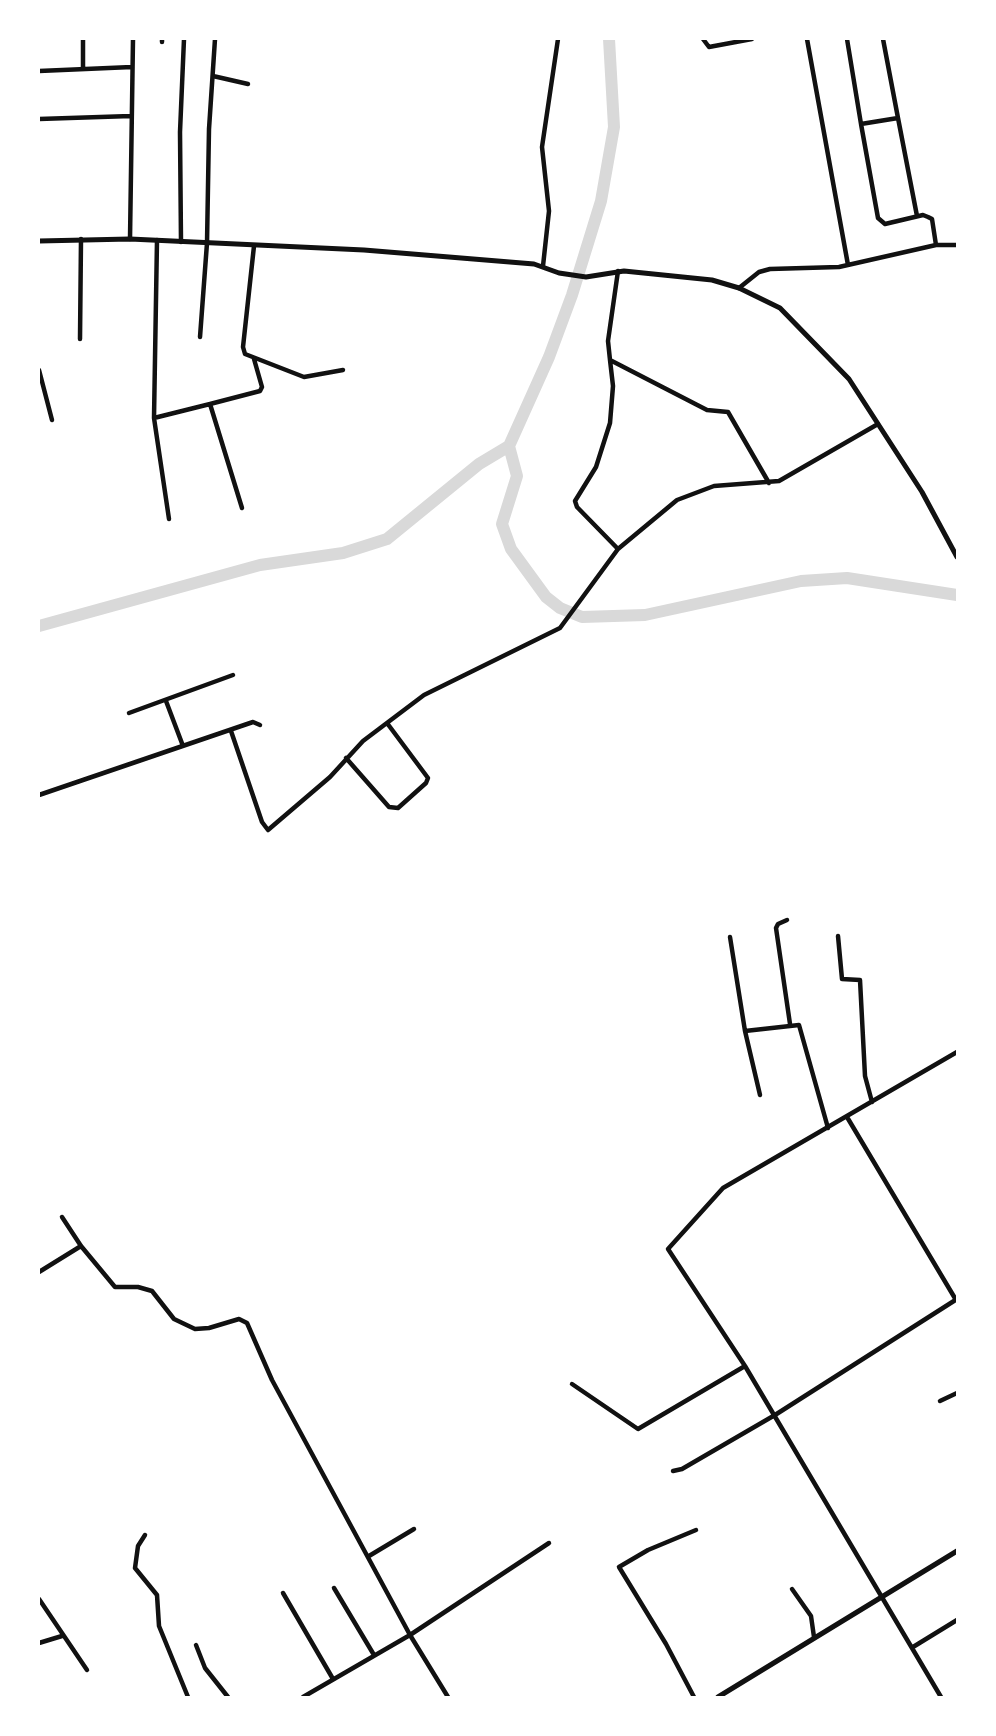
<!DOCTYPE html>
<style>
body{margin:0}
#map{position:relative;width:996px;height:1736px;overflow:hidden;background:#fff;font-family:"Public Sans",sans-serif}
canvas{display:block}
.frame{position:absolute;inset:0;border:40px solid #fff;pointer-events:none}
</style>
<div id="map">
<canvas width="996" height="1736"></canvas>
<div class="frame"></div>
</div>
<script>
const c = document.querySelector('canvas').getContext('2d');
c.lineJoin = 'round';
const shape = rows => new Path2D(rows.map(r => 'M' + r).join(''));
function strokePath(path, color, width, dash) { c.strokeStyle = color; c.lineWidth = width; c.lineCap = dash ? 'butt' : 'round'; c.setLineDash(dash || []); c.stroke(path); }
strokePath(shape([
 [509,446,517,476,502,524,511,549,546,597,560,608,582,617,645,615,801,581,847,578,957,595],
 [39,626,260,565,343,553,387,539,479,464,509,446,549,357,572,295,601,201,614,127,609,39]
]), '#d9d9d9', 12);
strokePath(shape([
 [703,39,709,47,752,39],
 [807,39,848,265],
 [847,39,861,124],
 [883,39,898,118],
 [162,42,162,39],
 [83,69,83,39],
 [39,71,132,67],
 [213,76,248,84],
 [39,119,131,116],
 [130,239,133,39],
 [157,240,154,418,169,519],
 [181,242,180,132,184,39],
 [936,245,957,245],
 [254,246,243,347,245,354,304,377,343,370],
 [543,266,549,211,542,147,558,39],
 [618,271,608,341,610,360,707,410,728,412,769,483],
 [739,288,759,272,770,269,839,267,936,245,932,219,928,217,923,215,885,224,878,218,861,124,898,118,917,216],
 [200,337,207,243,209,129,215,39],
 [80,339,81,239],
 [610,360,613,386,610,423,596,467,575,501,577,507,618,549],
 [39,370,52,420],
 [210,404,260,391,262,387,254,359],
 [154,418,210,404,242,508],
 [166,701,183,746],
 [129,713,233,675],
 [231,731,262,822,268,830,330,777,363,741,424,695,560,628,618,549,677,500,714,486,779,481,878,424],
 [346,758,389,807,398,808,426,783,428,778,387,723],
 [39,795,253,722,260,725],
 [787,920,778,924,776,928,790,1024],
 [838,936,842,979,860,980,865,1076,872,1102],
 [730,937,745,1031],
 [760,1095,745,1031,799,1025,828,1128],
 [847,1117,956,1300],
 [62,1217,81,1246,115,1287,138,1287,152,1291,174,1319,195,1329,209,1328,239,1319,247,1323,272,1380,410,1635,448,1697],
 [39,1272,81,1246],
 [572,1384,638,1429,745,1366],
 [940,1401,957,1393],
 [673,1471,682,1469,775,1415,957,1299],
 [145,1535,138,1546,135,1568,157,1595,159,1626,188,1697],
 [369,1556,414,1529],
 [334,1588,374,1655],
 [792,1589,811,1616,814,1637],
 [283,1593,333,1679],
 [39,1599,87,1670],
 [39,1643,62,1636],
 [196,1645,205,1668,228,1697],
 [913,1647,957,1620],
 [303,1697,410,1635,549,1543],
 [694,1697,666,1644,619,1567,648,1550,696,1530],
 [941,1697,745,1366,668,1249,723,1188,957,1052]
]), '#111', 4.5);
strokePath(shape([
 [39,241,130,239,364,250,534,264,559,273,586,277,624,271,712,280,739,288,780,308,849,379,922,492,957,557],
 [718,1697,957,1551]
]), '#111', 5);
</script>
